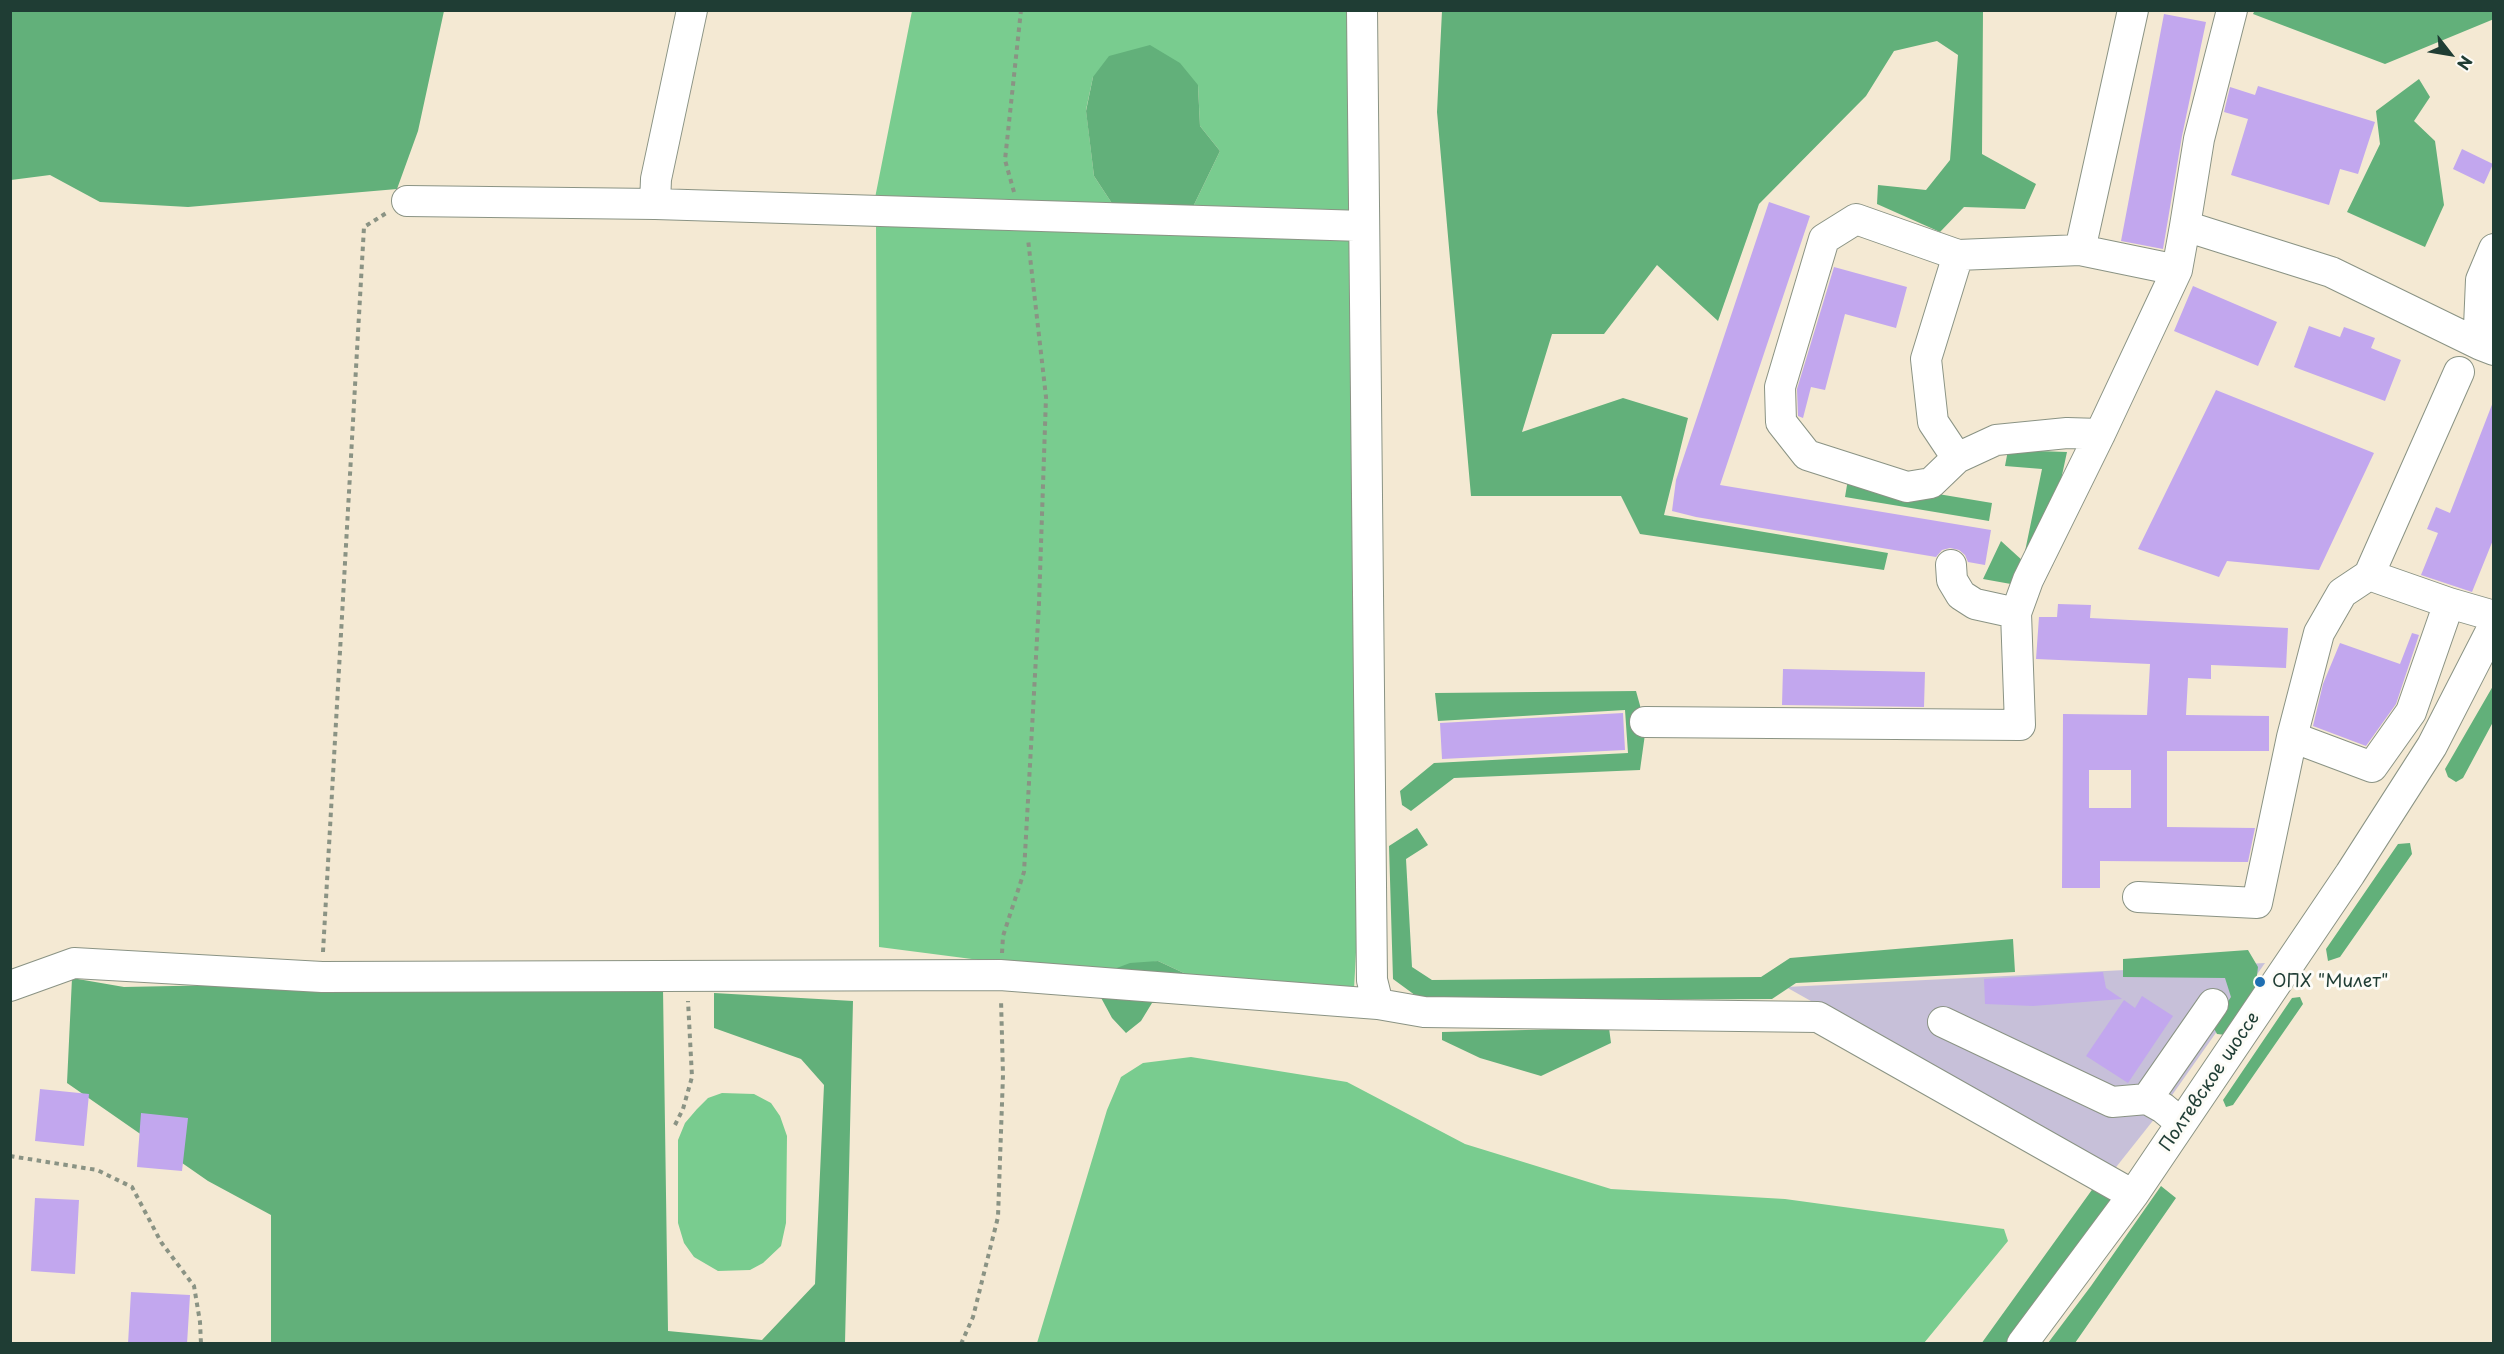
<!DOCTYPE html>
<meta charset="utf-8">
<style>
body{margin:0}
#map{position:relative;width:2504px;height:1354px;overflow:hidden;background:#f4e9d3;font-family:"Playpen Sans",sans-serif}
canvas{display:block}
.frame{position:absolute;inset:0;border:12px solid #1f3d34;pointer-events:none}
.north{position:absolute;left:2420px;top:24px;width:60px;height:60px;-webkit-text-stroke:4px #fdfcf7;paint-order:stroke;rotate:121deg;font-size:16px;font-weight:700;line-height:24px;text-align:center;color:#1f3d34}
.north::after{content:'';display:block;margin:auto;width:21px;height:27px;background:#1f3d34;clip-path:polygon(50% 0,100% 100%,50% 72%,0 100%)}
</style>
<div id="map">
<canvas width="2504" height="1354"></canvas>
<div class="frame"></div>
<div class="north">N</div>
</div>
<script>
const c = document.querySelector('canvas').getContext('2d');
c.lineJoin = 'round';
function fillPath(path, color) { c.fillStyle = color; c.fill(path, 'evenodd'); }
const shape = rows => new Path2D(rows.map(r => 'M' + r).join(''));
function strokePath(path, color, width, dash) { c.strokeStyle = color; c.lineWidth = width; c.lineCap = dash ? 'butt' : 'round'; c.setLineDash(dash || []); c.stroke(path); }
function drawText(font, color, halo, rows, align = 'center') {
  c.font = font + ' "Playpen Sans",sans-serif'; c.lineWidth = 6; c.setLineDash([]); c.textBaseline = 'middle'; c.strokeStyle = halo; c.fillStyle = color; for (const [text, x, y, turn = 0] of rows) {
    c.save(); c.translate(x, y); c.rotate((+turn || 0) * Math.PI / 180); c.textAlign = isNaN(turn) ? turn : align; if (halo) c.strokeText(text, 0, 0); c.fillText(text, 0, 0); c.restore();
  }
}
fillPath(shape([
 [2265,963,2163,1108,2113,1171,1786,987]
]), '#c7c0d9');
fillPath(shape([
 [912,11,1350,11,1349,215,1190,213,1220,151,1200,126,1198,85,1093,77,1086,110,1094,176,1117,211,875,198],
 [876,222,1349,233,1359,898,1354,989,1186,974,1158,961,1106,972,995,962,879,947],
 [1191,1057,1347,1082,1465,1144,1611,1189,1785,1199,2004,1229,2008,1241,1924,1343,1037,1343,1107,1110,1121,1077,1143,1063],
 [722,1093,754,1094,771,1103,780,1116,787,1136,786,1223,781,1246,763,1263,750,1270,718,1271,694,1257,684,1243,678,1223,678,1140,685,1123,697,1109,708,1098]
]), '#79cc8f');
fillPath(shape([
 [2255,10,2493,10,2494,19,2385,64,2253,14],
 [10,11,11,10,444,11,418,131,397,189,188,207,100,202,50,175,11,180],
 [1442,11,1983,11,1982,154,2036,184,2025,209,1964,207,1940,232,1877,204,1878,185,1926,190,1950,160,1958,55,1937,41,1894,51,1866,96,1759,204,1718,321,1657,265,1604,334,1552,334,1522,432,1623,398,1688,418,1664,515,1888,553,1884,570,1640,534,1621,496,1471,496,1437,112],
 [1150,45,1180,63,1198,85,1200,126,1220,151,1190,213,1117,211,1094,176,1086,111,1093,77,1109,56],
 [2419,79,2430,97,2414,121,2435,141,2444,205,2425,247,2347,212,2380,144,2376,111],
 [2008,450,2067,452,2051,526,2022,586,1983,579,2001,541,2023,561,2042,469,2005,466],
 [1848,479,1992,503,1989,521,1845,497],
 [2493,686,2493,722,2463,778,2456,782,2448,777,2445,769],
 [1636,691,1646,727,1640,770,1454,778,1411,811,1402,805,1400,791,1434,763,1628,753,1625,710,1438,721,1435,693],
 [1417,828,1428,845,1406,859,1412,967,1432,980,1761,977,1790,958,2013,939,2015,972,1796,983,1772,999,1423,1001,1393,979,1389,846],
 [2410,843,2412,854,2340,957,2328,961,2326,949,2398,844],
 [2248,950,2258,967,2255,991,2226,1035,2217,1034,2212,1025,2231,997,2225,978,2123,977,2123,959],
 [1158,961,1186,974,1187,987,1178,1003,1152,1003,1141,1021,1126,1033,1112,1018,1099,994,1106,972,1130,963],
 [72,978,124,987,323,983,663,989,668,1331,762,1340,815,1284,824,1085,801,1059,714,1028,714,993,853,1001,845,1343,271,1343,271,1215,208,1181,67,1083],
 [2300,997,2303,1004,2233,1105,2226,1107,2223,1100,2292,998],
 [1609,1028,1611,1043,1541,1076,1480,1058,1442,1040,1442,1032],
 [2161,1186,2176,1198,2075,1343,2048,1343,2091,1286],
 [2094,1187,2115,1197,2006,1343,1981,1344]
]), '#62b07a');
fillPath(shape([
 [2164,14,2206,22,2182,136,2163,249,2121,241],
 [2258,86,2375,122,2358,174,2340,169,2329,205,2231,175,2248,119,2224,112,2230,87,2255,95],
 [2462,149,2493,164,2484,184,2453,169],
 [1769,202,1810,216,1720,485,1991,530,1985,565,1968,562,1965,555,1959,550,1950,548,1942,550,1936,557,1696,517,1672,511,1676,480],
 [1834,267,1907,287,1896,328,1845,314,1825,390,1811,387,1803,418,1798,416,1797,389],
 [2193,286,2277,322,2258,366,2174,331],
 [2309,326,2340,337,2344,327,2375,338,2371,348,2401,360,2385,401,2294,367],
 [2216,390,2374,453,2319,570,2227,561,2219,577,2138,549],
 [2493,402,2493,540,2472,592,2421,575,2438,533,2427,529,2436,507,2450,513],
 [2058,604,2091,605,2090,618,2288,628,2286,668,2211,665,2211,679,2188,678,2186,715,2269,716,2269,751,2167,751,2167,827,2255,828,2248,862,2100,861,2100,888,2062,888,2063,714,2147,715,2150,664,2036,659,2039,617,2057,617],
 [2089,770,2131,770,2131,808,2089,808],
 [2412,633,2419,635,2396,704,2366,746,2313,726,2323,684,2340,643,2400,664],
 [1783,669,1925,672,1924,707,1782,705],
 [1623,713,1625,750,1442,759,1440,723],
 [2103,972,2106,988,2122,999,2033,1006,1985,1004,1984,979],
 [2142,996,2173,1016,2128,1083,2086,1056,2124,1000,2135,1008],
 [40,1089,89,1094,84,1146,35,1141],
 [141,1113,188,1118,182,1171,137,1167],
 [35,1198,79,1200,75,1274,31,1271],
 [131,1292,190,1295,187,1344,128,1344]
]), '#c2a7ee');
const minor = shape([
 [1362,10,1372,980,1378,1004],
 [2133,10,2080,250,2177,270],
 [407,201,655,204,1363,226],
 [655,204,656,179,692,10],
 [2185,226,2199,139,2232,10],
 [2494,249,2481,280,2479,327,2481,345,2494,350],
 [2080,250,1958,255,1856,219,1824,239,1780,387,1781,422,1807,455,1907,487,1931,483,1957,458,1996,440,2067,433,2100,434],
 [2459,372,2369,575,2449,603,2494,616],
 [1957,458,1933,422,1926,359,1958,255],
 [1951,565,1952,580,1961,595,1975,604,2016,613],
 [1645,722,2020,725,2016,613,2028,580,2100,434,2177,270,2185,226,2331,272,2481,345],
 [2292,737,2372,767,2411,712,2449,603],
 [2138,897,2257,903,2292,737,2319,633,2342,593,2369,575],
 [10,986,74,963,322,977,1000,975,1378,1004,1424,1012,1818,1017,2133,1195],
 [1943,1022,2112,1102,2147,1099,2163,1108,2181,1123],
 [2147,1099,2213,1004],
 [2022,1344,2133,1195,2350,874,2432,746,2494,625]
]);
strokePath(minor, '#8a9384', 32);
strokePath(shape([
 [1014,192,1005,160,1021,10],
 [323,952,364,227,388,212],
 [1002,953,1003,936,1024,872,1039,603,1046,397,1028,239],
 [675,1125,683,1109,692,1077,688,1001],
 [10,1156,97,1170,132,1187,161,1242,194,1286,200,1322,201,1344],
 [961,1344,973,1317,998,1217,1003,1075,1001,999]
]), '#8a9384', 4, [4.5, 4.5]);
strokePath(minor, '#fff', 30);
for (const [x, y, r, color] of [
 [2260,982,6,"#1f6fb2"]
]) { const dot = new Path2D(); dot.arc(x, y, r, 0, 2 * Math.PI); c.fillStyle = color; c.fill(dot); strokePath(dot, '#fdfcf7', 2); }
drawText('18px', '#1f3d34', '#fdfcf7', [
 ["ОПХ \"Милет\"",2272,982]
], 'left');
drawText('18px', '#1f3d34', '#fdfcf7', [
 ["Полтевское шоссе",2210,1082,-56]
]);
</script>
